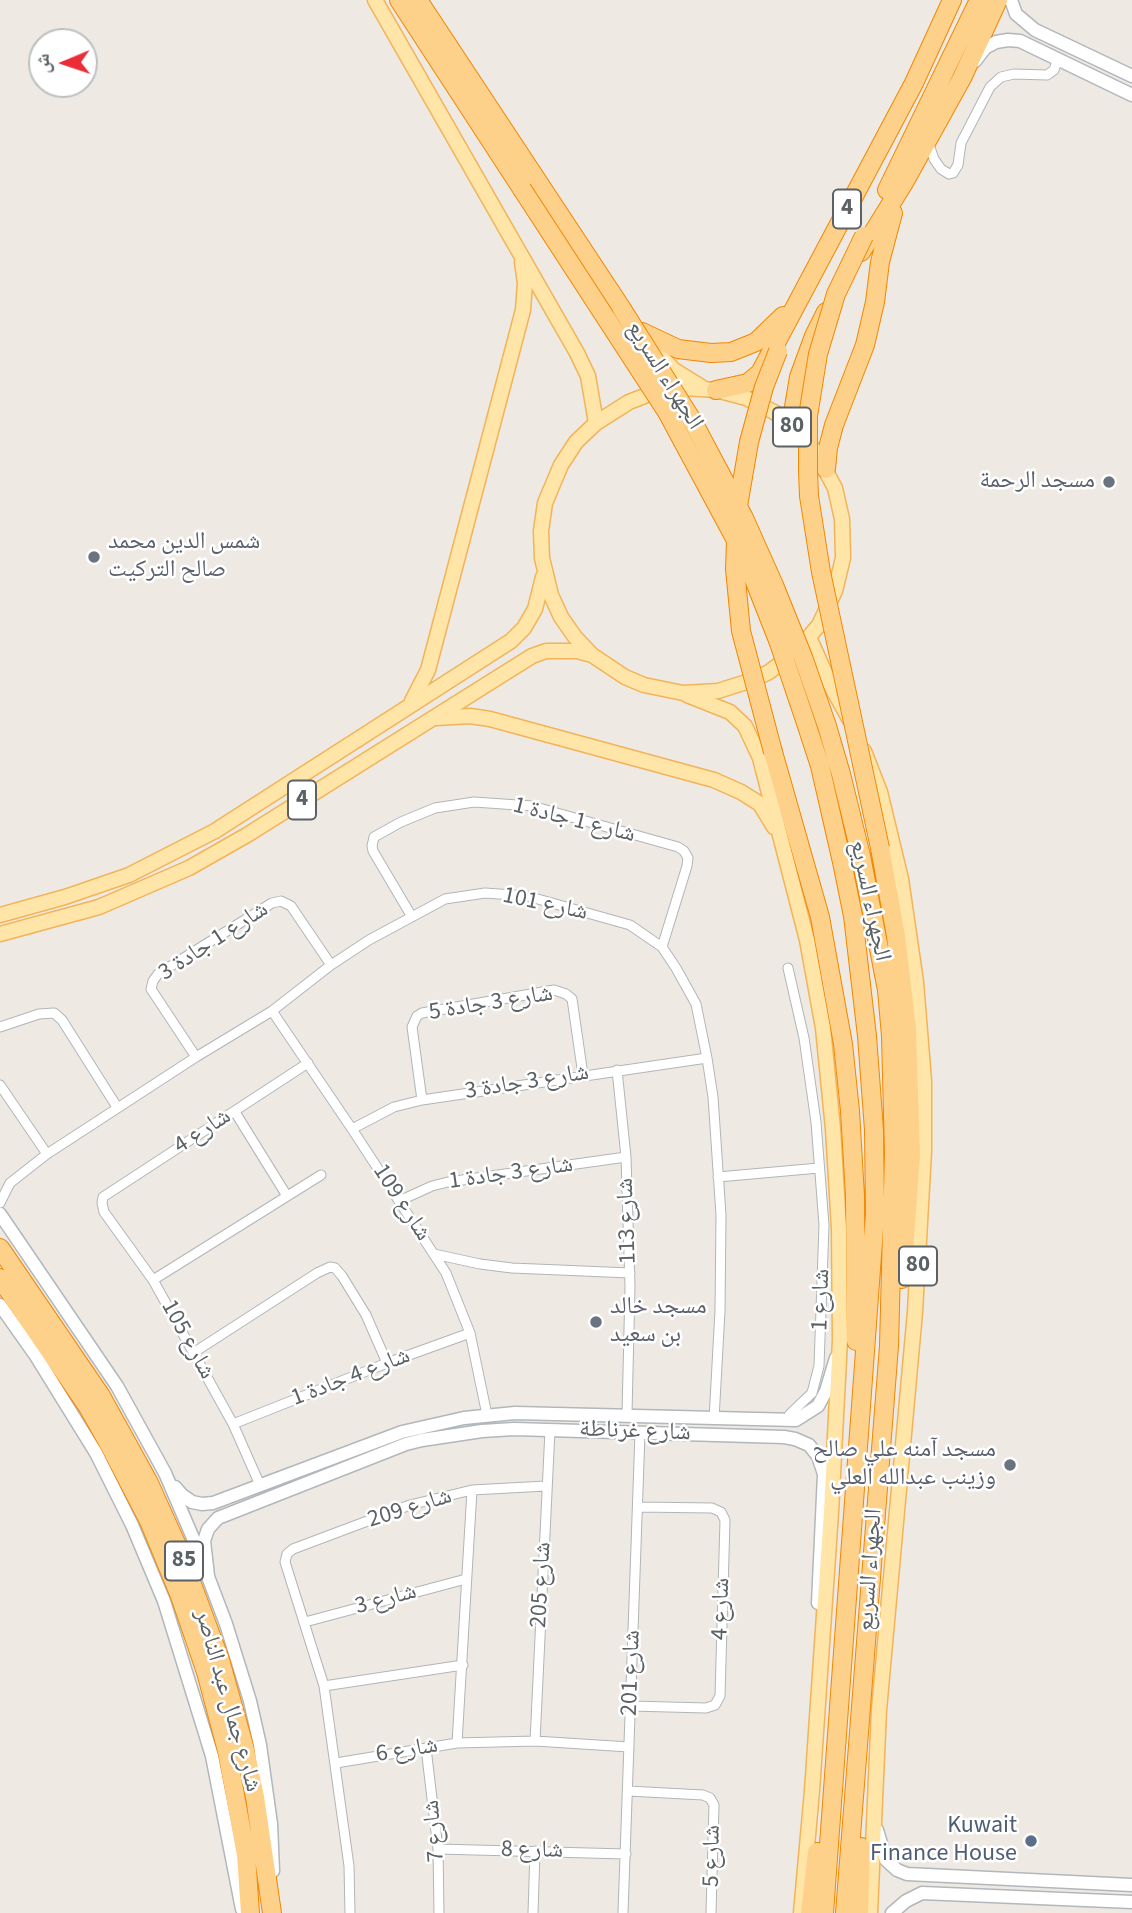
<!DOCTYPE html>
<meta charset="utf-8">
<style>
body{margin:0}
#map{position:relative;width:1132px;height:1913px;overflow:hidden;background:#eeeae3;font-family:"Source Sans 3","Noto Naskh Arabic",sans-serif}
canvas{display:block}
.north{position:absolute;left:28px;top:28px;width:70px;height:70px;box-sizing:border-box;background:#fff;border:2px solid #bdc0c1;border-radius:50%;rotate:268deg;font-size:19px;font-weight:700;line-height:28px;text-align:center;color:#5b6164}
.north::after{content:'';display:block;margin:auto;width:24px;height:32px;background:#eb2d37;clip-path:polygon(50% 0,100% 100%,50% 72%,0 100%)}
</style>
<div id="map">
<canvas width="1132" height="1913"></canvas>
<div class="north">ش</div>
</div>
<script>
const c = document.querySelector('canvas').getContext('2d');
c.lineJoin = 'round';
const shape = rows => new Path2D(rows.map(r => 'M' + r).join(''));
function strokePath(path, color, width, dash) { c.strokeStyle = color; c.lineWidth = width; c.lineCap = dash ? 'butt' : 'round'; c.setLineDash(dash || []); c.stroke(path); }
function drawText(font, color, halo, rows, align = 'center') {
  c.font = font + ' "Source Sans 3","Noto Naskh Arabic",sans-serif'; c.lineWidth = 5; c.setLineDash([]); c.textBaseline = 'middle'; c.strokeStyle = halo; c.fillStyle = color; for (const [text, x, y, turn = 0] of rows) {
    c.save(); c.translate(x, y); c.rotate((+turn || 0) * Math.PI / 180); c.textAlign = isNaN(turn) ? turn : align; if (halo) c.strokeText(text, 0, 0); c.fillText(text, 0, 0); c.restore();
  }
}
const street = shape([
 [928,142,934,159,941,169,949,174,953,173,958,165,961,143,990,87,1001,77,1014,74,1047,75,1054,70,1058,58],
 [412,917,373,851,372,846,374,837,401,822,435,808,474,802,532,806,678,847,684,851,688,858,687,866,662,947],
 [272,1011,352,1129,446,1273,470,1333,487,1415],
 [0,1027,39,1014,54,1013,62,1020,117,1107],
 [196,1057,151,989,153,981,158,974,272,903,281,901,291,906,331,965],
 [617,1070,626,1157,630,1287,627,1414],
 [0,1085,47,1154],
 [422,1100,412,1027,417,1016,422,1013,554,990,566,994,572,999,583,1075],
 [235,1112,287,1196],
 [352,1129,394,1107,422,1100,707,1058],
 [718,1177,819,1168],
 [399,1201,432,1186,448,1182,626,1157],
 [0,1203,10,1183,47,1154,196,1057,272,1011,331,965,369,940,445,899,485,893,527,896,630,925,662,947,676,968,696,1004,707,1058,713,1097,721,1215,720,1311,714,1419],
 [434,1254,480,1264,512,1268,630,1273],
 [153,1280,321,1175],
 [193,1353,317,1273,330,1267,335,1268,342,1276,366,1315,387,1363],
 [786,1421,790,1414,812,1393,819,1366,824,1225,816,1122,804,1038,788,968],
 [233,1424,387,1363,470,1333],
 [260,1485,233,1424,153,1280,104,1212,102,1203,103,1197,308,1063],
 [305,1622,466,1579],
 [324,1686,463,1665],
 [631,1706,706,1708,715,1705,720,1696,725,1520,721,1512,712,1508,638,1507],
 [535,1741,550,1430],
 [457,1743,472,1490],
 [426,1748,438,1849,439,1913],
 [336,1763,457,1743,535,1741,629,1747],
 [628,1791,703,1795,710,1798,714,1805,711,1913],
 [438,1849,626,1854],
 [350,1913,349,1866,324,1686,285,1562,287,1554,293,1549,410,1505,472,1490,546,1486],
 [533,1913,535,1851],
 [623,1913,640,1433]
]);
const secondary = shape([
 [1011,0,1016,14,1035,30,1132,76],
 [975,61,985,48,996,42,1008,40,1020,41,1132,95],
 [0,1214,117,1386,165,1473,196,1545,226,1624,250,1701,260,1745,271,1824,273,1871],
 [0,1305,36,1356,96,1453,132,1525,164,1601,212,1756,242,1909],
 [175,1487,182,1495,192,1502,202,1504,213,1503,402,1432,464,1418,515,1413,796,1420,818,1406,826,1391,836,1358],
 [208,1576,204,1541,208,1529,218,1518,406,1444,422,1440,482,1431,514,1429,784,1437,795,1439,809,1445,818,1456,824,1474,818,1603],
 [877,1830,886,1860,897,1870,907,1874,1132,1885],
 [892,1913,906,1901,922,1893,1132,1902]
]);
const primary = shape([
 [375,0,577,353,588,376,596,423],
 [656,351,674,370,703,388],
 [809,637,830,684,850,720],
 [687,695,730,712,745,726,760,758,807,940,823,1028,833,1129,839,1228,840,1340,831,1512,812,1791,801,1913],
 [412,701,428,670,523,310,525,283,522,262],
 [437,718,470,716,490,719,714,780,741,792,760,804,774,827],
 [864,751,880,792,901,879,916,982,924,1081,924,1151,915,1312,879,1710,870,1913],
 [0,915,65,897,129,875,215,831,511,641,524,628,535,609,543,577],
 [0,934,99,907,189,868,247,835,532,656,546,651,577,651,592,655,625,677,644,685,683,693,718,691,753,680,769,672,797,651,819,625,835,591,843,558,842,519,835,488,815,451,791,425,774,412,746,398,716,390,685,388,647,395,629,402,596,423,576,442,561,465,545,503,541,531,542,558,551,595,561,617,575,637,592,655]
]);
const highway = shape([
 [399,0,522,189],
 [418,0,622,309],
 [887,190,979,0],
 [861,252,905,181,962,78,998,0],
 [642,332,678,349,711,353,731,352,756,342,783,316],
 [716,390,748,383,760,373,914,83,952,0],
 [791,425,799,377,814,336,826,312],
 [826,469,828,448,834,425,865,345,875,302,880,262,893,213],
 [773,752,820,917,843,1044,850,1111,855,1196,856,1341],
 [880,848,896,936,907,1029,911,1155,902,1279],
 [0,1248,101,1396,148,1481,180,1552,220,1660,244,1746,255,1797,272,1913],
 [0,1278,88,1407,109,1444,149,1521,180,1596,206,1672,227,1751,246,1855,250,1913],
 [810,1913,817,1852],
 [824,1913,875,1214,874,1130,867,1036,853,916,842,862],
 [845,1913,889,1346,894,1153,891,1036,887,990,861,856],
 [859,1913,861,1847]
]);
strokePath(street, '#b1b5b9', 11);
strokePath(secondary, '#b2b7bb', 15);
strokePath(primary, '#f3b358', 17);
strokePath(highway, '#f28600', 20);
strokePath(street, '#fff', 9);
strokePath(secondary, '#fff', 12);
strokePath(primary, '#ffe5a8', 14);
strokePath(highway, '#fed18b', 18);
const highwayBridge = shape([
 [522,189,667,412,746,559,779,643,807,726,820,766,842,862],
 [864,236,836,294,818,354,808,416,808,471,809,496,821,572,880,848],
 [622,309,692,420,744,518,774,585,803,657,827,726,841,774,861,856],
 [738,506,749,442,764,387,778,351],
 [736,541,735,569,741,631,773,752]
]);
strokePath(highwayBridge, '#f28600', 20, []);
strokePath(highwayBridge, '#fed18b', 18);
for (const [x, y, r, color] of [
 [1109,482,7,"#6b7280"],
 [94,557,7,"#6b7280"],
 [596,1322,7,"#6b7280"],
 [1010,1465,7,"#6b7280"],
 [1031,1841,7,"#5c6f8a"]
]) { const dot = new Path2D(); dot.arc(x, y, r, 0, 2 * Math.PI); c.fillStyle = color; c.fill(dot); strokePath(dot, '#fff', 2.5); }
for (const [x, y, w] of [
 [847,209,28],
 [792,427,38],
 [302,800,28],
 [918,1266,38],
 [184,1561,38]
]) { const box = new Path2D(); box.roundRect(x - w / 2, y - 19.5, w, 39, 5); c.fillStyle = '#fff'; c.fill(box); strokePath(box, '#5b6164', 2); }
drawText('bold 23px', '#5b6164', null, [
 ["4",847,209],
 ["80",792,427],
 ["4",302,800],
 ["80",918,1266],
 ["85",184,1561]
]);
drawText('24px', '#5b6164', '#fff', [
 ["الجهراء السريع",664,376,58],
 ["شارع 1 جادة 1",574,821,14],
 ["الجهراء السريع",869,901,78],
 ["شارع 101",545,905,12],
 ["شارع 1 جادة 3",214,942,-33],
 ["شارع 3 جادة 5",491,1004,-9],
 ["شارع 3 جادة 3",527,1083,-9],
 ["شارع 4",203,1132,-33],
 ["شارع 3 جادة 1",511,1174,-8],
 ["شارع 109",401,1203,57],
 ["شارع 113",628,1221,-92],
 ["شارع 1",822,1300,-88],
 ["شارع 105",187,1340,61],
 ["شارع 4 جادة 1",351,1378,-21],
 ["شارع غرناطة",635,1432,2],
 ["شارع 209",410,1509,-17],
 ["الجهراء السريع",871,1570,-86],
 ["شارع 205",542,1585,-87],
 ["شارع 3",386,1600,-15],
 ["شارع 4",722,1609,-88],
 ["شارع 201",632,1673,-88],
 ["شارع جمال عبد الناصر",227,1701,74],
 ["شارع 6",407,1751,-9],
 ["شارع 7",435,1831,-95],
 ["شارع 8",532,1851,1],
 ["شارع 5",713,1856,-89]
]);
drawText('24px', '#5b616d', '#fff', [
 ["مسجد الرحمة",1095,482],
 ["شمس الدين محمد",108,543,"left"],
 ["صالح التركيت",108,571,"left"],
 ["مسجد خالد",610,1308,"left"],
 ["بن سعيد",610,1336,"left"],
 ["مسجد آمنه علي صالح",996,1451],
 ["وزينب عبدالله العلي",996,1479]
], 'right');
drawText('24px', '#4e5e75', '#fff', [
 ["Kuwait",1017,1827],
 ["Finance House",1017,1855]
], 'right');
</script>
